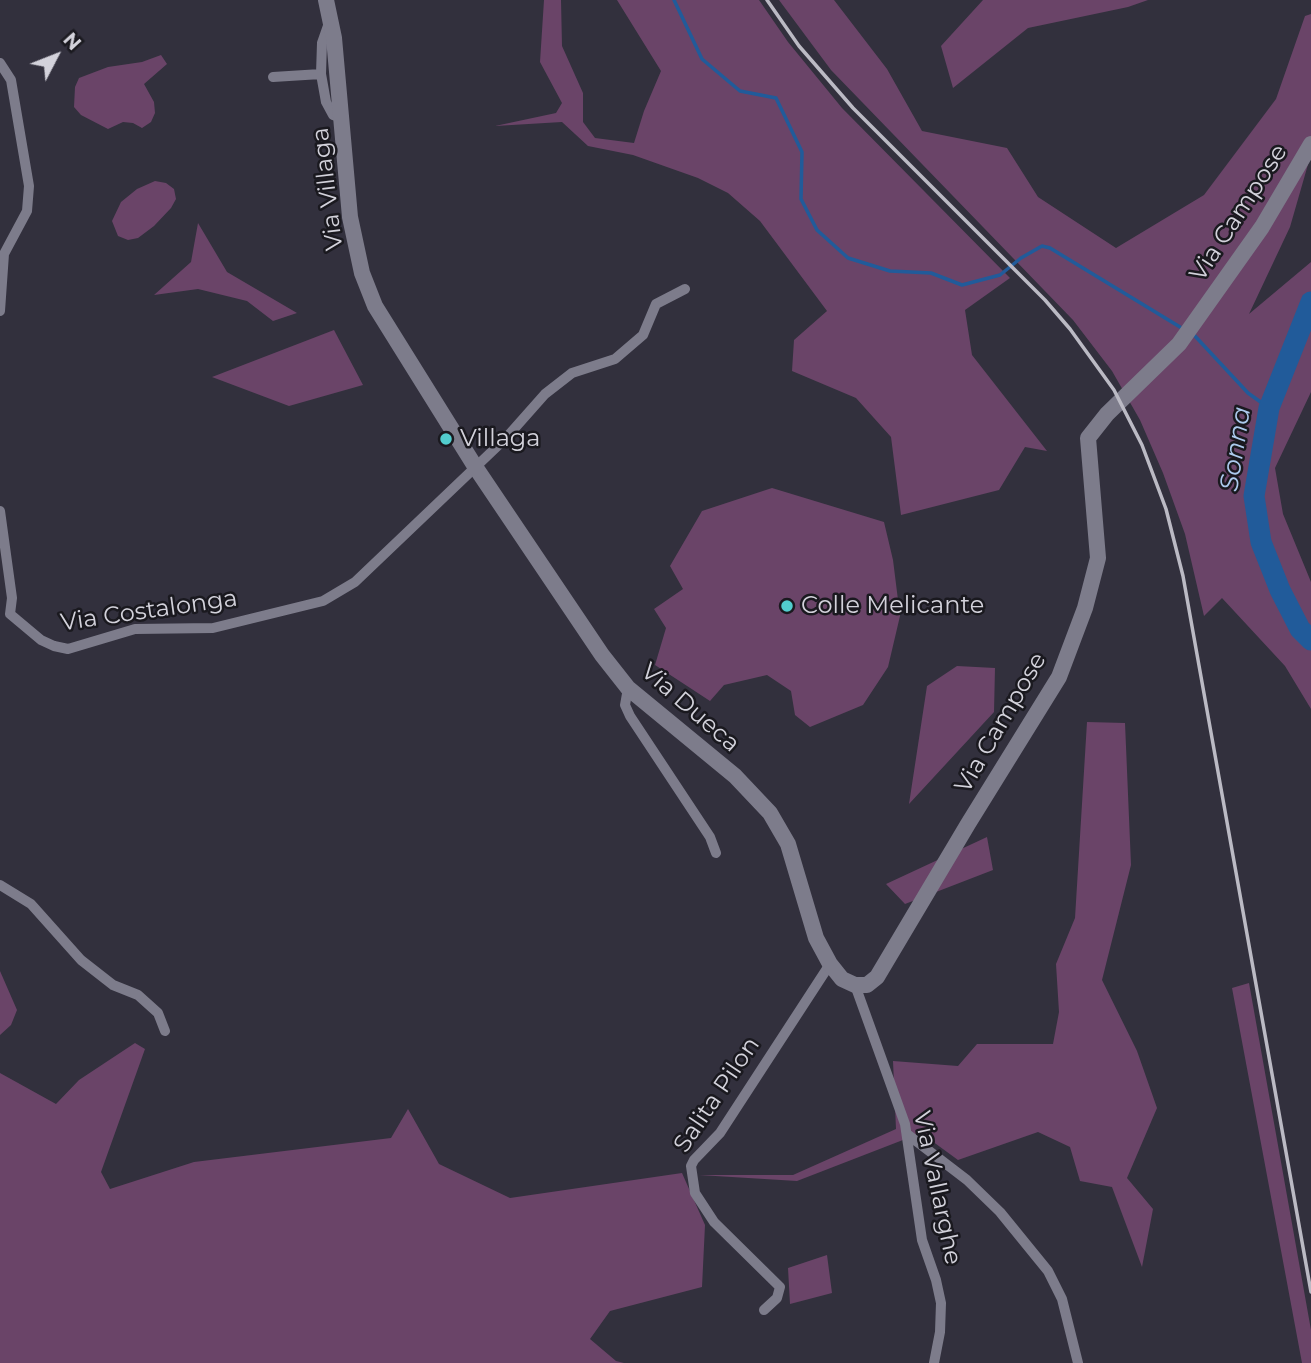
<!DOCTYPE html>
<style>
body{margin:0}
#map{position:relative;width:1311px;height:1363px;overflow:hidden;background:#32303d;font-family:Montserrat,sans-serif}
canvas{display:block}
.north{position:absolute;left:21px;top:21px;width:70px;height:70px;-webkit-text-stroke:5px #1a191f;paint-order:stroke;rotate:48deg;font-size:19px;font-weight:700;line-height:28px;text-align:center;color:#d3d2db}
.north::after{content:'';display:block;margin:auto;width:24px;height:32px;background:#d3d2db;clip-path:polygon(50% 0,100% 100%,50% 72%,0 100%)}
</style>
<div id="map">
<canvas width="1311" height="1363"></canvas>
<div class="north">N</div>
</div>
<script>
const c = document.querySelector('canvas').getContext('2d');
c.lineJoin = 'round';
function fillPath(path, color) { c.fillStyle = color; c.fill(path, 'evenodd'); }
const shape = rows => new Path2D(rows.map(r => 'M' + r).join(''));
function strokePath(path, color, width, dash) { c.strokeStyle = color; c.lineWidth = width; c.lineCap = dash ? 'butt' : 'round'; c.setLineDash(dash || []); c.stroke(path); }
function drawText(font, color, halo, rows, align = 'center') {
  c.font = font + ' Montserrat,sans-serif'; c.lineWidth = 5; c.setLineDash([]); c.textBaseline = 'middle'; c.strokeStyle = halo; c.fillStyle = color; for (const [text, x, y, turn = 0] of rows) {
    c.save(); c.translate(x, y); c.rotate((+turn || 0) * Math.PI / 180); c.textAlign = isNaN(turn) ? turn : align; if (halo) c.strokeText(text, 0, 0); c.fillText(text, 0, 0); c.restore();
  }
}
fillPath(shape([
 [544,0,561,0,562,46,583,93,583,122,595,138,634,143,644,111,661,71,617,0,759,0,788,42,842,108,1010,278,965,310,972,355,1047,451,1025,447,999,490,901,515,891,437,856,398,792,371,794,340,827,311,760,221,728,193,698,178,633,155,588,146,562,122,495,126,556,113,562,103,540,62],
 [779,0,834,0,887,69,922,131,1007,148,1038,197,1116,248,1204,195,1276,99,1305,16,1311,14,1311,154,1290,227,1249,314,1311,262,1311,392,1275,468,1283,514,1311,582,1311,709,1285,666,1222,598,1204,616,1185,534,1163,473,1140,420,1112,371,1073,320,831,70],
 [983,0,1148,0,1128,7,1028,28,953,88,941,46],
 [161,55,167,64,144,84,154,102,155,113,151,122,142,128,133,123,123,122,108,129,81,115,74,107,75,87,79,78,108,67,142,62],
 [155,181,166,183,174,189,176,199,171,208,154,226,138,238,128,240,118,236,112,221,121,202,137,189],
 [198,223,227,272,297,313,273,321,247,301,198,289,154,295,191,262],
 [334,330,363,385,289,406,212,377],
 [772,488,884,522,893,560,900,616,888,667,863,705,810,727,795,715,791,691,767,675,724,685,710,701,655,665,666,628,654,609,683,589,670,566,702,511],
 [957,666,995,668,994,712,909,804,927,686],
 [1087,722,1125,723,1131,865,1102,980,1137,1051,1157,1108,1127,1178,1153,1209,1142,1267,1112,1187,1080,1181,1070,1147,1038,1132,958,1160,921,1133,797,1181,699,1175,793,1175,896,1129,893,1061,958,1066,977,1044,1053,1044,1059,1012,1056,964,1075,918],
 [987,837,993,870,905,904,886,884],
 [0,971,17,1010,11,1025,0,1035],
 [1249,983,1311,1330,1311,1363,1302,1363,1232,988],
 [135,1043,145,1049,101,1172,110,1189,194,1162,391,1138,408,1109,439,1164,510,1198,682,1173,705,1225,702,1287,610,1311,590,1339,616,1361,624,1363,0,1363,0,1073,56,1104,79,1080],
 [827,1255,832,1293,790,1304,788,1268]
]), '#6a4468');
strokePath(shape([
 [674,0,702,59,740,91,776,98,802,152,801,199,817,230,848,258,890,271,931,273,962,285,1000,275,1021,258,1042,246,1050,248,1180,327],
 [1194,335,1248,393,1269,408]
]), '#215b9a', 3.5);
strokePath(shape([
 [1311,302,1269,408,1254,496,1261,542,1280,590,1300,629,1311,640]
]), '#215b9a', 21);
strokePath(shape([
 [329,23,322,43,321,74,326,102,333,115,342,118],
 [0,63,11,80,29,186,27,211,4,254,0,311],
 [273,77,321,74],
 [0,511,12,598,10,614],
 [10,614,41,640,54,646,68,649,135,629,213,628,323,601,355,582,506,438,545,394,572,373,615,359,643,335,656,304,685,289],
 [628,688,625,705,630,716,710,837,716,853],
 [0,885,31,904,81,960,113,985,138,995,158,1013,165,1031],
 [855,985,905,1124,922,1240,936,1280,941,1303,940,1332,934,1363],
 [907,1134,967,1180,1000,1212,1048,1271,1062,1299,1078,1363],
 [764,1310,777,1298,780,1287,714,1222,695,1193,691,1166,694,1160,720,1133,830,964]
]), '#7d7c8b', 10);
strokePath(shape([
 [326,0,334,38,350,217,362,273,375,306,476,468,602,655,628,688,735,776,770,813,788,844,816,938,830,964,842,979,855,985,867,985,877,977,968,824,1059,677,1085,608,1098,558,1088,438,1107,414,1179,344,1262,227,1311,144]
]), '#7d7c8b', 16);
strokePath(shape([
 [767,0,799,46,853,108,1045,300,1070,329,1114,390,1142,445,1166,509,1183,576,1311,1292]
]), '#bbbac4', 3.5);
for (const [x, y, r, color] of [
 [446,439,7,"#52cdce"],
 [787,606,7,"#52cdce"]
]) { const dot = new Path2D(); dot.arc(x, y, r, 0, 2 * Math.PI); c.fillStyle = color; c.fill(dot); strokePath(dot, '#1a191f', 2.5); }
drawText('24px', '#d3d2db', '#1a191f', [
 ["Via Villaga",328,189,-97],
 ["Via Campose",1239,213,-57],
 ["Via Costalonga",149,611,-8],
 ["Via Dueca",690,708,41],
 ["Via Campose",1001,723,-60],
 ["Salita Pilon",717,1095,-56],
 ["Via Vallarghe",937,1188,78]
]);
drawText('24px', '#d3d2db', '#1a191f', [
 ["Villaga",460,439],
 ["Colle Melicante",801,606]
], 'left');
drawText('italic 26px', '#accaed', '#1a191f', [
 ["Sonna",1236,449,-81]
]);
</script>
